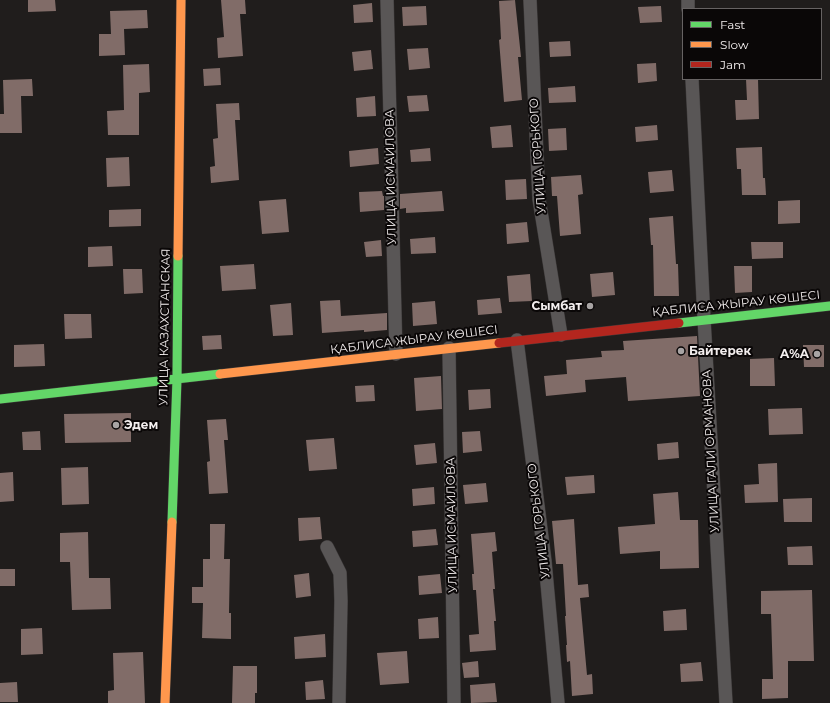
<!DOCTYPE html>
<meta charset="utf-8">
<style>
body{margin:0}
#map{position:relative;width:830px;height:703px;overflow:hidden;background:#201d1c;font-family:Montserrat,sans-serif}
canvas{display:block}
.legend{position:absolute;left:682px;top:8px;width:140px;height:72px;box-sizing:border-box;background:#0a0707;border:1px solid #676363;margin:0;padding:5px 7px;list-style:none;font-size:12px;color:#f2eded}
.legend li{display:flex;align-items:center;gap:8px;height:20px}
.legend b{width:20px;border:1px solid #676363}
</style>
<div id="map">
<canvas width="830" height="703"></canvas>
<ul class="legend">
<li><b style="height:5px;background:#63d668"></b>Fast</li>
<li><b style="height:5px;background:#ff974d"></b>Slow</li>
<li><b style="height:5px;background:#b3261e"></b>Jam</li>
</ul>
</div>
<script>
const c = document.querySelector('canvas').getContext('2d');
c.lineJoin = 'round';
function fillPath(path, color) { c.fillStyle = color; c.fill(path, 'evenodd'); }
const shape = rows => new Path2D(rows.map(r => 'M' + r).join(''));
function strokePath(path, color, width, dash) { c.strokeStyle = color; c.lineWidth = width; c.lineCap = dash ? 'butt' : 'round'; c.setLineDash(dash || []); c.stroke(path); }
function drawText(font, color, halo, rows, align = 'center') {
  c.font = font + ' Montserrat,sans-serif'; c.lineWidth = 4; c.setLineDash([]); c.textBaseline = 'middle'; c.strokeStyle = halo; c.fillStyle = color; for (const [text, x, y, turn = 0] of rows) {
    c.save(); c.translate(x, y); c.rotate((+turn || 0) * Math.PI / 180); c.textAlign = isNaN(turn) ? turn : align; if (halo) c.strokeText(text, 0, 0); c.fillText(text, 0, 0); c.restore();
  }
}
fillPath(shape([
 [28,0,55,0,56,11,28,12],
 [221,0,245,0,246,14,240,14,243,56,218,58,217,38,224,37],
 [515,0,521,57,518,57,522,100,504,102,499,40,501,39,499,1],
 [372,3,373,22,354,23,353,5],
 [426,6,427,25,403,26,402,7],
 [661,6,662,22,640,23,638,7],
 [147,10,148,28,124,29,125,55,99,56,99,34,111,34,110,11],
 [570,41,571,56,550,57,549,42],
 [428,48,430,68,409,70,407,49],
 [371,50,373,69,354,71,352,52],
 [656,63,657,81,638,83,637,64],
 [149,64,150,92,139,93,139,135,108,135,107,111,124,110,123,65],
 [220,68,221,85,204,86,203,69],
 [32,79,33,96,21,96,22,133,0,133,0,114,4,114,3,80],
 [746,79,758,79,759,119,736,120,735,100,747,100],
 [575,86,576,102,549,103,548,88],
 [427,95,429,111,409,112,407,96],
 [375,96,376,116,357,117,356,98],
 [239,103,240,120,235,120,239,180,211,183,210,167,215,166,213,139,218,138,216,104],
 [511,125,513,147,492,148,490,127],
 [657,125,658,140,636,142,635,127],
 [566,128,567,150,549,151,548,129],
 [762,147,763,178,765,178,766,195,742,195,741,169,737,169,736,148],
 [378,148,379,164,350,167,349,151],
 [430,148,431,161,411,162,410,150],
 [129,157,130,186,107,187,106,158],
 [672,170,674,191,650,193,648,172],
 [581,175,583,194,578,195,581,234,560,236,557,196,552,196,551,177],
 [526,179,527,199,506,200,505,180],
 [382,191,383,196,384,196,384,210,360,212,359,192],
 [442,191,444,211,406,213,406,208,400,209,400,194],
 [286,199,289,232,262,234,259,201],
 [800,200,800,223,778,224,778,201],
 [141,209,141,226,109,227,109,210],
 [673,216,676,264,678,264,679,296,654,296,653,245,651,245,649,218],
 [527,222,529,242,507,244,506,224],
 [435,237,436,253,411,254,410,239],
 [381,240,382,256,366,257,364,242],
 [751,242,783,242,783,258,752,259],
 [112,246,113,266,88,267,88,247],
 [254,264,256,289,222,291,220,266],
 [734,266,752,266,752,292,735,293],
 [123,269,142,269,143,293,124,294],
 [613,272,615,295,592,297,590,274],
 [530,274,532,301,509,302,507,276],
 [500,298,502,313,478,315,477,300],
 [340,300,341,316,387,313,387,330,364,332,364,330,322,333,320,301],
 [435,301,437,324,413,326,412,303],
 [291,303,293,335,273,336,270,305],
 [64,314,91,314,92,338,65,339],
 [221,335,222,349,203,350,202,336],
 [697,336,700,396,628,401,626,377,585,380,586,392,546,396,544,376,567,374,566,360,602,357,601,351,624,350,623,341],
 [44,344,45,366,14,367,14,345],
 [803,345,824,345,824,367,804,367],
 [774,358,775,386,750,386,750,359],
 [441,376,442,409,416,411,414,378],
 [374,385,375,401,356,402,355,386],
 [490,389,491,408,469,410,468,390],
 [802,408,803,434,769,435,768,409],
 [131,413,131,442,65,443,64,414],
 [226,419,228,440,224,440,228,493,209,494,207,462,210,461,207,420],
 [40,431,41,450,23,450,22,432],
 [480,431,482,451,463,453,462,432],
 [334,438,337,469,309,471,306,440],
 [678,442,679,458,658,460,657,444],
 [435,443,437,463,416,465,414,445],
 [777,463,778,502,745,503,744,485,759,484,758,464],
 [88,467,89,504,62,505,61,468],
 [13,472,14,501,0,502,0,473],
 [594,475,595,493,567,495,565,477],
 [486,483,488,502,465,504,463,485],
 [434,487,435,504,413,506,412,489],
 [678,492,680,520,698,520,699,568,660,569,660,551,620,554,618,527,655,524,653,494],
 [812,498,812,522,784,522,783,499],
 [320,517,322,539,299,541,298,518],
 [574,519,578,585,588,584,589,597,580,598,587,675,592,674,593,694,572,696,570,661,567,662,566,645,567,645,565,616,566,616,563,564,556,564,552,521],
 [210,524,225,524,224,559,230,559,229,613,231,613,231,639,202,638,203,603,192,603,192,587,203,587,203,559,210,559],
 [436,529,438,545,413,547,412,531],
 [88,532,89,578,110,578,111,609,72,610,70,562,60,562,60,533],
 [495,532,497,551,492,552,495,589,493,589,496,621,494,621,496,650,470,652,469,635,479,634,476,590,473,590,472,574,474,574,471,534],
 [812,546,813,565,788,565,787,547],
 [0,569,15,569,15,586,0,586],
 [309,573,311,596,296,598,294,575],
 [440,574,442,593,419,595,418,576],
 [812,590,814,661,788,661,788,698,762,699,762,679,773,679,771,614,761,614,761,591],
 [686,609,687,630,664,631,663,611],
 [438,617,439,638,419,639,418,619],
 [42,628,43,654,21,655,21,629],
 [325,634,326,657,295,659,294,637],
 [407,651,409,683,380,685,377,653],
 [143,652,145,703,108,703,108,691,114,690,113,653],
 [478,661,479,677,464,678,462,663],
 [701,662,703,681,681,682,680,664],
 [233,666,257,666,257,693,255,693,255,703,232,703],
 [323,680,325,699,306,700,305,682],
 [17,682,18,702,0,702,0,683],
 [495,683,497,702,471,703,470,685]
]), '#816c68');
const street = shape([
 [387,0,396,354],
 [530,0,539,199,561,335],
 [688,0,688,9],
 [692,79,704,319,726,703],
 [517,340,545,561,558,703],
 [449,348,454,703],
 [327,547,340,573,341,601,339,703]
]);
const fast = shape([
 [679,323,830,306],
 [0,399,220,374],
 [172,522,177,379,178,256]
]);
const slow = shape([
 [178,256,181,0],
 [220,374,499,343],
 [165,703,172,522]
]);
const jam = shape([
 [499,343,679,323]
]);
strokePath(street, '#3c3939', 14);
strokePath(fast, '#3c3939', 10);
strokePath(slow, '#3c3939', 10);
strokePath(jam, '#3c3939', 10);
strokePath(street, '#595656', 13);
strokePath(fast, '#63d668', 9);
strokePath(slow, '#ff974d', 9);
strokePath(jam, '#b3261e', 9);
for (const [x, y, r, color] of [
 [590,306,4,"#a8a4a4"],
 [681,351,4,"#a8a4a4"],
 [817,354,4,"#a8a4a4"],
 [116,425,4,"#a8a4a4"]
]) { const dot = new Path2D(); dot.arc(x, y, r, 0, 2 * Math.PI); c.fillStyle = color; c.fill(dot); strokePath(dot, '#0a0707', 1.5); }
drawText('12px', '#f2eded', '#0a0707', [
 ["УЛИЦА ГОРЬКОГО",538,156,-94],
 ["УЛИЦА ИСМАИЛОВА",391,177,-91],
 ["ҚАБЛИСА ЖЫРАУ КӨШЕСІ",736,304,-6],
 ["УЛИЦА КАЗАХСТАНСКАЯ",165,327,-89],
 ["ҚАБЛИСА ЖЫРАУ КӨШЕСІ",414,340,-7],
 ["УЛИЦА ГАЛИ ОРМАНОВА",711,451,-93],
 ["УЛИЦА ГОРЬКОГО",539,521,-97],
 ["УЛИЦА ИСМАИЛОВА",452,525,-91]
]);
drawText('bold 12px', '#f2eded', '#0a0707', [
 ["Сымбат",582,306],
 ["Байтерек",689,351,"left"],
 ["A%A",809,354],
 ["Эдем",124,425,"left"]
], 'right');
</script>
